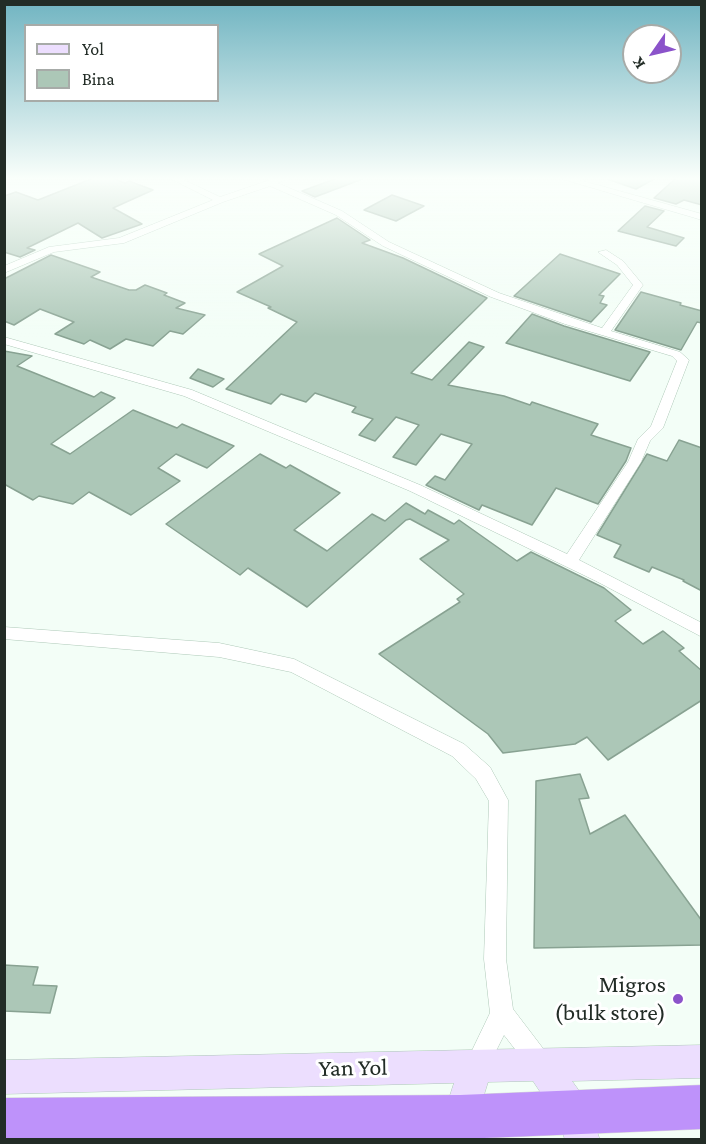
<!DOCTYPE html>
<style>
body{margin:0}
#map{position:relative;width:706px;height:1144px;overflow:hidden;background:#f3fef7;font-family:"Crimson Pro",serif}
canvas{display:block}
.frame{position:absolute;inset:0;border:6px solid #222c26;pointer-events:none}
.legend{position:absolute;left:24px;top:24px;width:195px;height:78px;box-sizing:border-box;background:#fff;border:2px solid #a7aba8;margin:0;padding:8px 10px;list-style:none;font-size:18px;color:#222c26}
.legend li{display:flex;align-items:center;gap:12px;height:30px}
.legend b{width:30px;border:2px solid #a7aba8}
.north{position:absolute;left:622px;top:24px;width:60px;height:60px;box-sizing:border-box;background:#fff;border:2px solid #a7aba8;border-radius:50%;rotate:236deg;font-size:16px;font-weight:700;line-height:24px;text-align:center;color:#222c26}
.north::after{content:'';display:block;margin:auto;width:21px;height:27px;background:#8b53ca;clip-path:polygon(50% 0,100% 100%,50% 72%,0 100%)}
</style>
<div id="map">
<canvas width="706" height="1144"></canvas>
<div class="frame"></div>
<ul class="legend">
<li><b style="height:8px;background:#ecdefe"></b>Yol</li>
<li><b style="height:16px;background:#acc7b7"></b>Bina</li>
</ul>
<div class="north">K</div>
</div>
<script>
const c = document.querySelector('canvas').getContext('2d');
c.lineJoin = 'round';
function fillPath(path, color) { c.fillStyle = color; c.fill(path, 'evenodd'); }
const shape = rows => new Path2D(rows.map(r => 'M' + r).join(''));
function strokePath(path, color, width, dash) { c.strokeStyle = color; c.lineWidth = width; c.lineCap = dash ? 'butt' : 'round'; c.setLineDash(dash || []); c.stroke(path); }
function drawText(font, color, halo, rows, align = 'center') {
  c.font = font + ' "Crimson Pro",serif'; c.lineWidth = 6; c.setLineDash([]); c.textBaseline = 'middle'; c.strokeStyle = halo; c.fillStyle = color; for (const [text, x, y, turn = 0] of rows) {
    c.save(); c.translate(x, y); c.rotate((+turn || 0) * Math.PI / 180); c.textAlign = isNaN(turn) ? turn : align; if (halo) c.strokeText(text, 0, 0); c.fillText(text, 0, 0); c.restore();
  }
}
const building = shape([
 [96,177,110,177,125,183,129,181,153,190,113,208,142,224,102,238,78,223,27,248,35,250,20,257,4,252,4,196,16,192,38,200,96,177],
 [340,177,365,178,315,197,302,191,340,177],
 [607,177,658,177,636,189,607,179,607,177],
 [677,177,702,177,702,205,684,200,676,204,654,198,677,177],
 [392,195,424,206,396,221,364,210,392,195],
 [645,206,664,211,647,227,684,238,676,246,618,231,645,206],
 [337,218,370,240,362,243,403,258,487,298,411,373,432,380,469,342,484,347,448,385,504,396,530,405,532,402,598,424,591,435,631,448,626,461,598,504,556,488,532,525,482,505,479,510,426,485,435,476,445,480,472,444,441,434,416,465,393,457,419,425,396,417,375,441,359,435,373,419,352,412,356,407,315,393,306,402,281,394,271,404,226,389,297,322,268,308,271,307,237,292,283,266,259,254,337,218],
 [560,254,620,274,599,295,604,296,600,303,607,305,591,322,514,296,560,254],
 [51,255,100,272,91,277,129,290,136,290,145,285,167,293,164,295,185,303,176,308,205,315,183,334,170,331,153,346,126,339,110,349,90,340,84,344,55,334,74,322,40,309,14,325,4,321,4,279,51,255],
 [641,292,681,303,680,305,702,311,702,323,697,322,681,350,615,330,641,292],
 [532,314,564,326,650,352,630,381,506,343,532,314],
 [4,351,32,356,17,366,94,397,101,392,115,398,51,444,70,454,133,410,177,428,182,424,234,446,207,468,176,454,158,468,180,481,131,515,89,492,73,504,39,496,33,500,4,484,4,351],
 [198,369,224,379,213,387,190,378,198,369],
 [679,440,702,448,702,591,683,581,684,580,652,567,649,572,614,557,621,545,597,535,647,454,667,461,679,440],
 [260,454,286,468,290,465,340,493,294,530,327,551,372,514,385,521,406,503,425,514,428,510,454,524,459,520,517,561,531,552,604,588,631,610,615,621,643,644,663,631,684,648,679,651,702,671,702,700,608,760,587,737,575,744,503,753,488,734,379,654,460,602,457,599,464,594,420,559,449,540,410,519,406,520,307,607,248,568,240,575,166,524,260,454],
 [580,774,589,798,579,799,590,834,625,815,702,921,702,945,534,948,536,781,580,774],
 [4,965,38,967,33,985,57,986,50,1013,4,1011,4,965]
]);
fillPath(building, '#acc7b7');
strokePath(building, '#88a292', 1.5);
const street = shape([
 [167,177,178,177,220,197,278,177,291,177,278,183,342,211,389,242,499,293,602,328,633,285,617,265,598,252,606,250,623,261,643,285,611,331,680,352,689,360,663,428,650,441,641,462,579,560,702,623,702,637,596,581,410,491,184,396,4,344,4,337,192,390,420,485,567,554,628,462,638,439,651,426,677,361,672,356,565,324,491,297,383,246,336,215,270,186,223,202,124,243,54,252,4,273,4,266,49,247,119,238,213,200,167,177],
 [555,177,569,177,702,214,702,220,555,177],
 [4,627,219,643,294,659,464,744,490,767,508,800,506,959,513,1009,548,1055,552,1063,548,1071,540,1075,532,1071,504,1035,485,1073,477,1077,469,1073,465,1065,490,1013,484,959,489,801,476,779,452,756,291,672,219,657,4,639,4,627]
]);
const secondary = shape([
 [702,1045,702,1078,572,1081,585,1099,600,1140,565,1140,559,1120,533,1081,488,1082,477,1117,477,1140,443,1140,443,1117,454,1083,4,1094,4,1060,702,1045]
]);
const highway = shape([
 [702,1085,702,1129,460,1139,4,1140,4,1098,460,1095,702,1085]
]);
strokePath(street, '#aec9b8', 1);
strokePath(secondary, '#aec9b8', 1);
strokePath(highway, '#d7d9d8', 1);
fillPath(street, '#fff');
fillPath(secondary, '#ecdefe');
fillPath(highway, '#be92fa');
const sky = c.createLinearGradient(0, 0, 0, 337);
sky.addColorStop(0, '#70b4c1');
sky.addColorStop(0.53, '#fafffb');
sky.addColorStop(1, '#fafffb00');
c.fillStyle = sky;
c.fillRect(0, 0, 706, 337);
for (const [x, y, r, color] of [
 [678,999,6,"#8b53ca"]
]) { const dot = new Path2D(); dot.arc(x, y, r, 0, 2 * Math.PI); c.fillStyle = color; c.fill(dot); strokePath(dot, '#fff', 2); }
drawText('24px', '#222c26', '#fff', [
 ["Migros",666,985],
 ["(bulk store)",666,1013]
], 'right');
drawText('24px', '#222c26', '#fff', [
 ["Yan Yol",353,1068,-1]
]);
</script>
